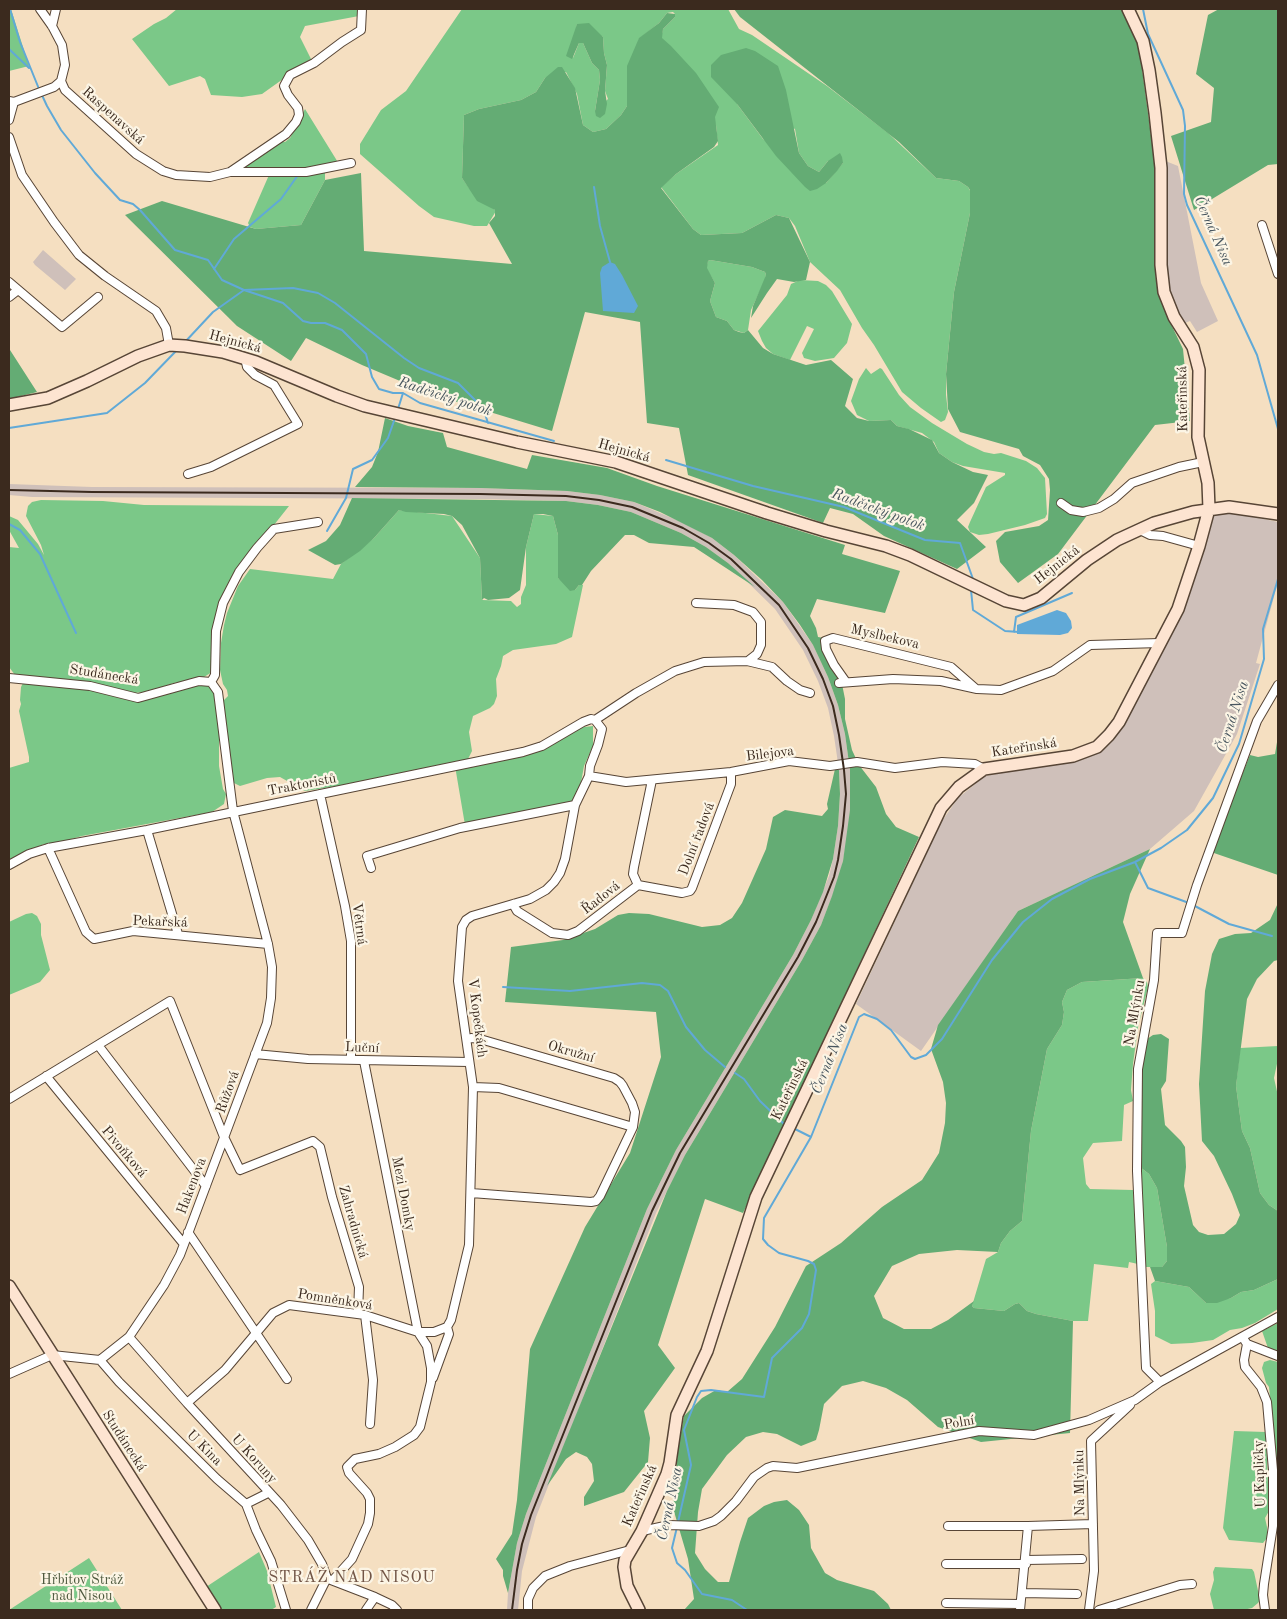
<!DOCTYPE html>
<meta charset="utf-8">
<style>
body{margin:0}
#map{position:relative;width:1287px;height:1619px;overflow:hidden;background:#f5dfc1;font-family:"Old Standard TT",serif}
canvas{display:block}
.frame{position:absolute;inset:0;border:10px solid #3b2a1e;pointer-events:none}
</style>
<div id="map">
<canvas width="1287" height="1619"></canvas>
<div class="frame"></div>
</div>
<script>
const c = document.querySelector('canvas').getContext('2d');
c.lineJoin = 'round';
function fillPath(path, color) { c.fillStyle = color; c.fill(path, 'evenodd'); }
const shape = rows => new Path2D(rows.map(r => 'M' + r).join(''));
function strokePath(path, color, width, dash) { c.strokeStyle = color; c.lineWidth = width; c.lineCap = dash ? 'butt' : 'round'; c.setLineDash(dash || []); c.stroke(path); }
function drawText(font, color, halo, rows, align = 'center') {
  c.font = font + ' "Old Standard TT",serif'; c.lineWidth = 4.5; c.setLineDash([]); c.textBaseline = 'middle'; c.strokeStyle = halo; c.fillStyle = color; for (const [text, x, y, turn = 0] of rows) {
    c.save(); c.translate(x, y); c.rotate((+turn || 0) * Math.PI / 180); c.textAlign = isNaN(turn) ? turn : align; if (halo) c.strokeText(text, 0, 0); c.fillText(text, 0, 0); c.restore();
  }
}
fillPath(shape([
 [1163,160,1178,166,1201,283,1218,321,1197,332,1190,321,1183,324,1170,293,1166,277],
 [43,250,76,279,65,290,35,265,33,262],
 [9,484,92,487,480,488,567,491,600,495,634,502,686,524,712,538,734,555,783,602,813,645,828,677,838,705,845,734,850,770,851,794,849,827,843,861,839,879,821,925,802,960,685,1155,656,1213,536,1517,522,1571,518,1610,507,1610,508,1593,517,1543,526,1514,647,1209,676,1150,793,955,811,920,829,876,833,859,838,826,840,794,839,770,834,736,828,708,818,681,803,650,775,609,728,563,706,547,681,533,631,512,598,505,566,501,480,499,32,497,9,495],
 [1213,512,1245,515,1278,522,1278,582,1256,663,1260,664,1237,734,1194,811,1150,849,1018,911,921,1051,856,1004,942,821,958,798,985,776,1078,759,1099,750,1142,688]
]), '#cfc0ba');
fillPath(shape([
 [9,9,11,9,29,66,9,71],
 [177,9,359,9,359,16,305,26,300,37,311,59,262,94,242,97,211,95,205,79,200,76,169,86,132,39,154,24,166,18],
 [462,9,728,9,739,29,752,35,827,86,888,133,936,178,959,181,968,187,972,194,970,213,954,292,946,374,946,395,948,412,945,420,941,422,921,408,902,392,874,345,862,328,840,290,810,262,795,226,789,218,776,215,742,233,701,235,693,229,661,187,676,174,718,145,716,125,661,38,663,29,675,17,675,14,673,12,667,13,659,23,639,39,629,86,627,106,621,115,606,129,593,132,583,125,577,94,566,72,545,78,536,92,521,100,479,109,464,115,462,178,469,188,496,211,487,226,474,226,434,217,419,206,360,154,360,144,381,110,406,91],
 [577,24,603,37,604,53,607,65,605,91,608,99,595,111,600,80,599,70,592,63,583,43,579,43,573,58],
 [737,104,795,129,799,153,808,166,819,172,828,161,843,163,826,183,763,139],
 [305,109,339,164,303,169,245,169,245,165,281,141,285,142,290,138],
 [325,171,325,180,301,225,256,229,250,227,248,223,269,175],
 [710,260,752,267,765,272,766,275,765,280,751,310,748,330,744,333,734,330,727,321,716,317,710,301,715,283,706,268,708,261],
 [800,280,818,281,826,285,832,291,852,324,847,343,834,358,815,361,804,358,802,353,814,329,807,326,790,360,773,354,766,348,762,341,758,331,787,295,791,284],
 [866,368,871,374,880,368,882,369,899,395,910,407,932,423,967,444,984,452,994,454,1001,453,1026,461,1037,468,1045,478,1047,514,1045,518,1025,525,988,534,979,535,970,532,968,527,970,522,986,487,1005,475,1005,473,963,466,952,462,939,453,934,442,922,433,897,426,891,420,869,421,857,415,851,401,859,379],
 [41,500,103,501,144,505,289,506,270,530,220,606,212,672,204,677,174,683,150,691,135,693,107,686,15,675,9,667,9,547,19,548,9,530,9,516,18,520,38,544,44,555,41,545,26,516,28,506,32,502],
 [399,510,452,516,480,558,482,600,511,601,517,607,521,604,521,597,526,585,526,547,534,514,553,516,558,535,558,578,575,590,579,585,583,585,572,637,556,644,513,650,503,656,501,666,496,679,497,696,494,704,490,708,473,716,469,732,472,751,468,759,344,785,305,791,280,777,267,778,240,786,234,783,232,780,223,701,228,696,227,690,223,684,220,670,221,643,224,625,227,613,238,586,250,569,333,579,341,564,374,538],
 [23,683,103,691,134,699,200,683,209,686,214,690,216,698,219,728,219,766,223,789,226,794,224,804,212,812,82,836,50,845,44,844,9,860,9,768,29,762,29,757,19,711,21,704,20,700,21,687],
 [593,726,593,746,584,766,580,788,572,801,465,825,455,766,544,747,576,728],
 [32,913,37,916,41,924,41,935,50,970,40,982,9,995,9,922,26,914],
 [1143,978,1147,982,1148,987,1138,1027,1133,1064,1131,1090,1133,1101,1124,1105,1122,1141,1093,1143,1083,1158,1086,1184,1090,1189,1133,1190,1138,1264,1129,1262,1128,1268,1094,1264,1088,1321,1073,1321,1036,1314,1027,1311,1019,1303,1015,1304,1004,1311,974,1308,972,1306,986,1259,998,1252,1001,1243,1010,1231,1022,1221,1031,1131,1047,1049,1062,1025,1064,1012,1062,1002,1067,990,1082,982],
 [1278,1046,1278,1059,1274,1078,1278,1096,1278,1211,1269,1205,1260,1193,1250,1148,1242,1131,1236,1086,1240,1048],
 [1140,1167,1149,1174,1157,1188,1167,1247,1167,1261,1162,1267,1145,1267],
 [1278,1279,1278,1309,1255,1323,1242,1328,1230,1330,1213,1340,1192,1343,1171,1344,1155,1336,1155,1311,1151,1284,1155,1281,1189,1287,1206,1303,1231,1298,1241,1292,1254,1290],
 [1278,1323,1278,1354,1269,1351,1262,1331],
 [1270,1360,1278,1362,1278,1467,1277,1467,1269,1387,1266,1383,1262,1368,1264,1362],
 [1234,1431,1266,1432,1269,1511,1265,1518,1267,1527,1267,1538,1263,1543,1229,1540,1223,1528],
 [259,1552,267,1571,276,1607,271,1610,222,1610,206,1587],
 [89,1558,122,1610,9,1610],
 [1215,1567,1252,1569,1254,1572,1260,1600,1258,1603,1252,1608,1243,1610,1214,1610,1210,1594,1214,1580,1213,1572]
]), '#7bc888');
fillPath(shape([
 [734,9,1122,9,1139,46,1154,158,1157,215,1155,261,1156,281,1168,318,1183,349,1190,421,1155,425,1058,554,1018,583,1000,562,996,541,1005,532,1039,526,1048,520,1050,490,1049,479,1040,465,1023,456,1019,449,960,432,948,409,946,374,954,292,970,213,970,190,968,187,959,181,936,178,899,142,740,17],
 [1219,9,1278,9,1278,164,1268,165,1194,210,1171,136,1211,122,1214,88,1196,74,1208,15],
 [667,13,675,14,675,17,663,29,662,38,671,46,696,73,719,107,715,117,718,141,714,147,676,174,661,188,693,229,701,235,742,233,776,215,789,218,810,262,806,280,794,282,777,279,767,293,751,318,753,306,766,275,765,272,752,267,710,260,708,261,707,268,715,283,710,301,716,317,727,321,734,330,739,332,744,333,748,330,763,348,773,354,806,365,831,360,853,379,845,406,857,418,869,421,891,420,897,426,909,429,932,440,939,453,952,462,973,472,988,475,974,503,957,520,986,547,957,569,884,536,853,514,830,508,823,523,688,475,679,428,647,423,640,322,585,312,552,431,431,394,362,365,306,338,291,361,237,326,125,215,162,201,256,229,301,225,325,180,361,173,364,251,512,264,489,223,495,216,495,210,477,201,462,178,464,115,479,109,521,100,536,92,545,78,558,67,562,67,575,88,583,125,593,132,606,129,621,115,627,106,627,66,639,38,659,23],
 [589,23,603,37,604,53,607,65,605,91,607,104,605,114,600,118,596,116,595,111,600,80,599,70,592,63,583,43,579,43,572,59,566,56,577,24],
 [746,48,755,51,778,66,786,90,799,153,808,166,819,172,828,161,840,153,842,157,843,163,837,171,826,183,817,189,810,191,805,187,776,156,737,104,711,77,711,65,721,55],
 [10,350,37,392,9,399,9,352],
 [385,418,408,426,443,433,447,447,527,469,532,455,607,468,657,486,845,545,842,554,900,571,885,613,817,599,810,616,816,628,818,637,824,638,842,684,845,699,845,719,852,750,859,765,876,787,886,814,896,827,919,837,743,1213,705,1199,658,1345,675,1368,644,1411,650,1438,648,1462,624,1492,584,1506,584,1497,594,1481,592,1464,587,1457,576,1452,566,1459,547,1486,667,1191,685,1155,802,960,821,925,832,896,843,861,850,810,850,770,845,734,838,705,828,677,813,645,800,625,783,602,762,580,734,555,712,538,660,512,634,502,600,495,567,491,480,488,355,487,372,467,378,452],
 [352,498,566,501,598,505,631,512,681,533,706,547,728,563,755,587,694,547,649,543,634,535,625,535,591,571,582,585,579,585,575,590,570,591,558,578,558,535,553,516,543,514,534,514,526,547,520,590,509,598,488,600,484,598,482,600,480,558,462,525,452,516,444,514,406,512,399,510,374,538,360,551,341,564,335,565,308,550,326,541,340,525],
 [1278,736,1278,875,1211,852,1250,755,1258,757,1275,754],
 [835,769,839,770,840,794,838,826,833,859,823,892,811,920,793,955,676,1150,647,1209,526,1514,517,1543,508,1593,503,1576,503,1570,496,1559,512,1534,517,1500,530,1349,585,1227,630,1153,661,1057,656,1012,505,1002,511,947,563,940,595,929,618,915,629,913,649,914,702,927,720,925,732,918,742,903,766,849,773,817,785,810,822,816,828,809,827,804],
 [1150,849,1130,894,1123,922,1143,978,1082,982,1067,990,1062,1002,1064,1012,1062,1025,1047,1049,1031,1131,1022,1221,1010,1231,1001,1243,998,1252,957,1250,919,1254,892,1266,874,1296,883,1318,904,1329,931,1329,948,1320,974,1301,972,1306,974,1308,1004,1311,1015,1304,1019,1303,1027,1311,1036,1314,1073,1321,1070,1433,981,1442,938,1427,907,1400,886,1388,863,1381,842,1386,824,1404,819,1430,816,1440,801,1446,777,1434,763,1432,746,1437,727,1455,702,1489,698,1512,695,1553,705,1569,718,1582,729,1582,740,1542,748,1518,764,1506,774,1502,787,1500,799,1510,809,1525,811,1548,825,1573,837,1580,874,1591,888,1604,891,1610,684,1610,694,1599,688,1559,673,1508,678,1449,684,1416,702,1398,716,1390,727,1392,742,1379,775,1327,806,1266,841,1243,882,1207,922,1180,939,1153,945,1123,946,1103,943,1082,931,1049,938,1025,1018,911],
 [1278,903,1278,960,1274,961,1257,979,1247,999,1236,1086,1242,1131,1250,1148,1260,1193,1269,1205,1278,1211,1278,1279,1254,1290,1241,1292,1231,1298,1217,1303,1206,1303,1189,1287,1155,1281,1150,1267,1162,1267,1167,1261,1167,1247,1157,1188,1149,1174,1140,1167,1140,1069,1147,1039,1153,1035,1161,1034,1169,1039,1166,1081,1161,1089,1165,1125,1181,1141,1185,1147,1186,1167,1184,1186,1193,1225,1199,1232,1208,1235,1224,1234,1236,1224,1240,1215,1232,1194,1214,1156,1202,1141,1199,1084,1205,991,1212,954,1219,939,1235,934,1251,933,1270,920]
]), '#64ac74');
fillPath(shape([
 [610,262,615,264,622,275,638,306,634,313,603,311,600,273,602,267],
 [1057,610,1066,613,1071,621,1072,628,1068,633,1060,635,1017,634,1017,625]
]), '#60a9d7');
strokePath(shape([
 [10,9,20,42,39,89],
 [1143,9,1148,34,1183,110,1185,126,1184,194,1187,205,1257,355,1278,429],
 [9,49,29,68],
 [41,93,47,106,61,130,95,173,120,200,133,204,140,210,175,250,208,260,222,280,244,290,283,303,303,321,311,323,325,323,342,330,366,354,372,377,379,389,393,393,403,393,420,403,554,441],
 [594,187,600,226,610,262],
 [214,269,234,239,281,199,298,175],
 [185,342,213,312,244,290,293,288,318,293,335,303,404,358,419,368,458,383,483,408,488,423],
 [398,409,403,393],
 [9,428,107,413,145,383,176,351],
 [666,460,753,486,844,507,925,540,960,543,973,579],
 [9,524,20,530,40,554,76,633],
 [327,531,346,498,353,469,372,460,388,438,395,418],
 [971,590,973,610,1005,631,1019,632],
 [1014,632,1016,617,1072,593],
 [1135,862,1148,888,1189,903],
 [1193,905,1229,924,1272,936],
 [503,987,570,991,642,983,660,985,668,991,686,1027,705,1050,725,1067],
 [735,1073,744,1079,760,1101,784,1124],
 [793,1128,811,1137],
 [678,1522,691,1465,684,1430,697,1397,701,1391,711,1390,764,1397,772,1358,802,1328,809,1314,816,1270,814,1264,808,1261,779,1253,768,1245,763,1239,764,1218,811,1137,859,1017,864,1014,877,1019,891,1030,911,1057,915,1059,926,1055,942,1039,992,960,1023,922,1052,899,1090,879,1135,862,1161,848,1187,830,1213,798,1239,744,1264,659,1263,629,1278,579],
 [677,1527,672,1548,677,1563,685,1570,702,1594,732,1600,747,1610]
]), '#60a9d7', 2);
const street = shape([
 [40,9,52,26,62,45,65,65,61,81,65,90,136,154,163,171,176,175,210,177,230,172,306,172,351,163],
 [52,26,56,9],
 [9,101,14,102,54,87,61,81],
 [9,120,14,102],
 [9,137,22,175,54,222,79,255,105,276,156,311,166,328,169,345],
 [230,172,286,134,296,122,299,115,298,108,288,95,284,86,290,75,314,63,342,42,361,30,362,9],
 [1262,225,1278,274],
 [9,282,62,327,98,297],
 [9,297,18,290],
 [188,474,211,467,298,424,274,385,255,375,247,367,245,358],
 [1061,503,1071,510,1083,512,1099,508,1114,499,1132,483,1179,467,1203,462],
 [1141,528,1144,532,1150,535,1163,536,1199,546],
 [696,603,734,605,753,612,761,622,761,645,757,654,748,661],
 [9,678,90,686,138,698,199,681,211,682,218,692,233,811,268,944,272,967,271,998,267,1023,180,1255,164,1285,129,1337,100,1360],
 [211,682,215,675,216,631,223,603,239,572,257,548,274,529,318,522],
 [846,682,834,665,826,649,825,641,833,638,951,667,975,688],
 [839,683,893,679,941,681,977,689,1001,690,1053,671,1090,645,1160,643],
 [595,720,636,693,675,671,704,662,747,661,772,667,787,681,800,690,810,693],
 [589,776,626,782,731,772,789,761,830,766,857,762,895,768,942,762,975,764,984,769],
 [320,794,345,906,351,941,351,1060],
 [147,830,178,934],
 [48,848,86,932,94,939,133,931,268,944],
 [9,865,29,854,48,848,147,830,523,752,542,746,583,722,591,719,595,720],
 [371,868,367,856,460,828,575,805],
 [638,885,682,893,690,891,692,888,731,784,731,772],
 [638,885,633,874,634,867,652,780],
 [513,904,517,911,552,933,568,935,578,931,638,885],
 [467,1040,471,1038,480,1039,614,1078,620,1082,623,1086,632,1103,635,1112,633,1127,600,1196,596,1201,591,1202,471,1193],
 [98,1045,206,1186],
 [255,1054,308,1059,469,1062],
 [46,1076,183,1243],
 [473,1087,499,1088,633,1127],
 [9,1099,170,1001,224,1137,240,1170,313,1141,320,1147,332,1197,359,1287,358,1314],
 [188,1232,287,1379],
 [365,1315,373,1380,370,1424],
 [129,1337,187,1403,281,1505,308,1540,322,1564,327,1578,311,1610],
 [1245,1341,1247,1344,1278,1356],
 [1247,1344,1244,1360,1245,1367,1261,1387,1267,1402,1273,1470,1273,1526,1264,1584,1263,1595,1265,1610],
 [9,1374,52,1355,100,1360,119,1382,217,1479,246,1504,256,1530,271,1561,286,1610],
 [433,1378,449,1334,447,1327],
 [1160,1382,1146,1368,1137,1171,1138,1069,1154,980,1157,933,1182,933,1197,885,1257,721,1278,685],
 [187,1403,225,1370,273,1313,289,1305,365,1315,418,1332,364,1061],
 [246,1504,268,1493],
 [948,1526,1028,1526],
 [642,1531,669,1525,699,1526,714,1521,721,1516,736,1501,754,1477,767,1468,773,1466,797,1468,979,1431,1034,1435,1089,1420,1135,1400,1160,1382,1278,1317],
 [1026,1560,1082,1559],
 [946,1564,1026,1564],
 [331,1580,375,1597,392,1605,397,1610],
 [333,1580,352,1559,368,1524,370,1513,370,1499,367,1493,349,1473,347,1467,355,1459,379,1454,395,1447,414,1435,420,1427,431,1382,431,1368,427,1346,418,1332,434,1332,447,1327,451,1320,469,1245,473,1087,458,981,462,927,466,920,472,916,530,899,546,890,554,882,560,873,565,859,575,805,589,776,590,766,598,745,602,729,595,720],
 [1022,1593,1077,1594],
 [946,1603,1020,1604],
 [366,1610,375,1597],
 [528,1610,528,1599,533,1588,545,1576,570,1566,630,1550],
 [1020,1610,1028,1526,1093,1524],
 [1089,1610,1094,1571,1091,1441,1130,1405],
 [1099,1610,1180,1585,1192,1584]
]);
const secondary = shape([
 [9,405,48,398,87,381,138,356,169,345,185,346,223,352,256,362,337,396,365,406,517,442,616,462,767,513,826,531,886,546,910,555,1006,601,1024,605,1041,598,1087,560,1117,540,1154,523,1193,512,1229,507,1278,514],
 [9,1286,215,1610],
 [639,1610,627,1586,624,1567,625,1560,642,1531,667,1474,670,1463,677,1415,707,1351,756,1197,941,808,959,787,984,769,1073,756,1097,747,1109,735,1119,722,1178,609,1199,546,1209,509,1208,483,1198,437,1199,370,1193,347,1174,317,1164,292,1161,265,1161,168,1155,113,1149,70,1143,41,1128,9]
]);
strokePath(street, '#574536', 10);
strokePath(secondary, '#574536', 14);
strokePath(street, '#fff', 8);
strokePath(secondary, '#fde4d1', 11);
strokePath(shape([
 [9,490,92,492,480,494,566,496,599,500,632,507,683,528,709,543,731,559,779,605,808,648,823,679,833,706,839,735,844,770,846,794,843,826,838,860,834,877,816,922,798,957,680,1153,652,1211,531,1515,522,1544,517,1570,512,1610]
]), '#3b2a1e', 2);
drawText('14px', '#3b2a1e', '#fcf5e5', [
 ["Raspenavská",113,116,42],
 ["Hejnická",235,342,15],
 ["Kateřinská",1183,399,-91],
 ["Hejnická",624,451,16],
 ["Hejnická",1057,565,-38],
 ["Myslbekova",885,637,13],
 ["Studánecká",104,675,9],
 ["Kateřinská",1024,748,-9],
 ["Bilejova",770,754,-7],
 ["Traktoristů",302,785,-11],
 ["Dolní řadová",697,839,-69],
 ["Řadová",601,898,-38],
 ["Pekařská",160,922,2],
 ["Větrná",359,924,82],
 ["Na Mlýnku",1135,1013,-80],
 ["V Kopečkách",477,1018,83],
 ["Luční",362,1048,2],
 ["Okružní",571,1052,16],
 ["Kateřinská",790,1090,-64],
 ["Růžová",228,1092,-70],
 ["Pivoňková",124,1152,50],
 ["Hakenova",192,1186,-69],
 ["Mezi Domky",403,1194,79],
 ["Zahradnická",353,1222,74],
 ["Pomněnková",335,1300,9],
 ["Polní",959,1423,-10],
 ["Studánecká",124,1441,57],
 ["U Kina",204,1448,45],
 ["U Koruny",254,1459,48],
 ["U Kapličky",1260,1474,-92],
 ["Na Mlýnku",1080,1483,-91],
 ["Kateřinská",640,1496,-66]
]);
drawText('14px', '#4e593e', '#fcf5e5', [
 ["Hřbitov Stráž",82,1580],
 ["nad Nisou",82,1596]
]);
drawText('italic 15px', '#48565f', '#fcf5e5', [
 ["Černá Nisa",1213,231,66],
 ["Radčický potok",445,397,18],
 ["Radčický potok",878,510,20],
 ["Černá Nisa",1233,717,-72],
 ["Černá Nisa",830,1059,-68],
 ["Černá Nisa",670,1504,-78]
]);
c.letterSpacing = '1px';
drawText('16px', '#725546', '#fcf5e5', [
 ["STRÁŽ NAD NISOU",352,1578]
]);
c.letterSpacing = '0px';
</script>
